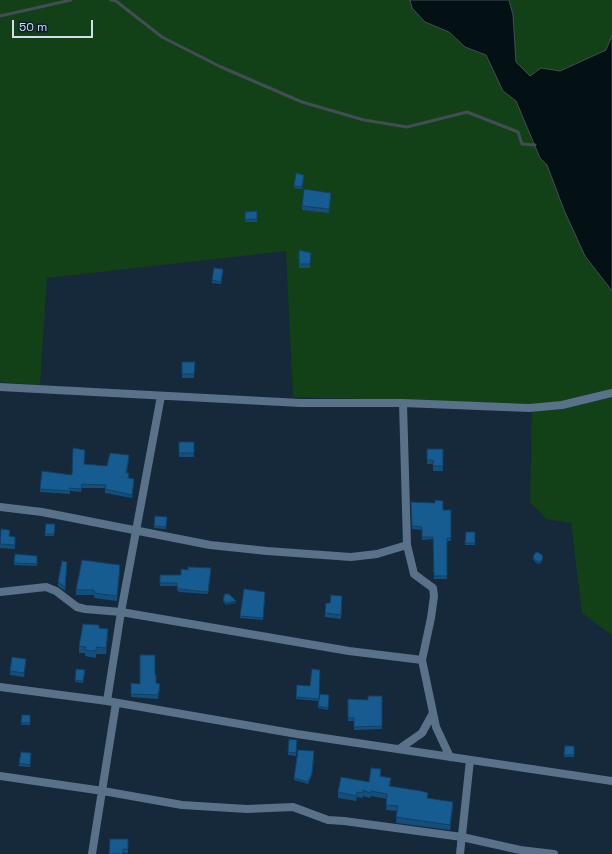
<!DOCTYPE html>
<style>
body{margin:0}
#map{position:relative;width:612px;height:854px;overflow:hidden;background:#15293a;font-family:"Space Grotesk",sans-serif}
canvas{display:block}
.scale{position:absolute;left:12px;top:20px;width:81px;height:18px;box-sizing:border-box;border:2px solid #d2deea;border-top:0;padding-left:5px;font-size:12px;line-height:14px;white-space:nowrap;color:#d2deea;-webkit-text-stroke:3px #0b1f2f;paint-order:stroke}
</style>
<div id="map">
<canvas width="612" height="854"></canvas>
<div class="scale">50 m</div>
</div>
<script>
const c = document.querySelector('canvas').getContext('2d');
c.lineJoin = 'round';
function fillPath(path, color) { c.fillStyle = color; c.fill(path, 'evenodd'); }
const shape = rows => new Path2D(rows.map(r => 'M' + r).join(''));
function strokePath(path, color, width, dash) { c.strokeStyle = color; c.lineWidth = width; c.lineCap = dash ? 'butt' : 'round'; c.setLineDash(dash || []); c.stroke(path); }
fillPath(shape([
 [0,0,612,0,612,635,582,613,571,523,546,519,530,502,532,404,293,397,286,251,47,278,40,385,0,382]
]), '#124017');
const water = shape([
 [410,0,509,0,513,15,516,62,530,76,541,68,560,71,606,50,612,35,612,291,585,256,564,210,547,165,540,158,516,101,503,91,486,55,465,47,449,32,425,22,412,8,410,0]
]);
fillPath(water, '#041114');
strokePath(water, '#424e54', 1);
strokePath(shape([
 [111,0,116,1,162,37,221,67,302,102,364,120,407,127,467,112,518,132,522,144,535,145],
 [0,16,71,0]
]), '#424e54', 3);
strokePath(shape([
 [0,387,300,403,403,403,529,408,562,405,612,393],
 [403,403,407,545,414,574,433,588,434,596,431,618,422,660,436,727,450,757],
 [0,507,42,512,210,545,267,551,351,557,377,554,407,545],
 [0,592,46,587,56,591,77,607,85,609,121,612,349,651,422,660],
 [0,687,107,701,297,734,612,781],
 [107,701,121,612,161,396],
 [399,749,422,733,433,713],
 [0,776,103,791,182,805,247,809,293,807,328,820,344,821,462,837,520,850,554,854],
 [92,854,116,703],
 [460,854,470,760]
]), '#5a718a', 8);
fillPath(shape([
 [304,177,302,189,294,188,294,186],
 [331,197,329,213,302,210,302,206],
 [257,211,257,222,245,222,245,212],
 [299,250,311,253,310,268,299,268],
 [223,271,221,284,212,283,212,280],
 [182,362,195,362,194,378,182,378],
 [179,442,194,442,194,457,179,457],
 [427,449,443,449,443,471,433,471,433,464,427,464],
 [129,458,127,473,129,477,129,478,134,482,132,498,105,493,105,488,82,488,81,492,70,491,70,494,40,492,40,489,72,475,85,464,107,466],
 [411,502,443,510,451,510,451,541,447,541,447,579,434,579,433,539,422,540,422,530,412,529],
 [167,517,166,529,154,528,154,526],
 [46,524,55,524,54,536,45,536],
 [466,532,475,532,475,545,465,545],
 [10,536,15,541,15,549,0,548,0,538],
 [15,554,37,556,37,566,14,565],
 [533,557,543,558,542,562,539,564,535,562,533,559],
 [67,566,65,591,58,586,58,582],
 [120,570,117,601,94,598,94,595,76,595,76,590],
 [188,570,211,571,208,594,179,592,177,590,177,586,160,586,160,575,181,575],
 [265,592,263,620,240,618,240,616],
 [342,596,341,619,325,617,325,613,330,603],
 [223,599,236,603,226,605,223,601],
 [99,628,108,635,106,654,96,654,96,658,85,656,85,653,79,653,79,646],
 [26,663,24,677,10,675,10,671],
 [85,670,83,683,75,682,75,680],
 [155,675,156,683,160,688,158,699,131,697,131,683,140,684],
 [297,685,310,686,319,699,329,698,328,710,318,708,319,701,296,699],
 [382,696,382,729,354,730,354,721,348,721,348,699,368,700],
 [22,715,30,715,30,725,21,725],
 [297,742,296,756,288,755,288,752],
 [565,746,574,746,574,757,564,757],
 [314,754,312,775,308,784,294,780,294,778],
 [31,755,30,767,19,766,19,763],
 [381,774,381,776,391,783,390,786,453,807,450,830,396,823,397,811,386,810,387,799,371,796,370,798,363,796,363,798,357,797,356,801,338,798,338,792,369,782],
 [128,839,128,853,109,854]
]), '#144f7c');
fillPath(shape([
 [543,556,542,562,539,564,539,562],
 [236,601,236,603,226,605,226,603],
 [26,659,26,663,24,677,24,673],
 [453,802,453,807,450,830,450,825]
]), '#104065');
const building = shape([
 [296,173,304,175,302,187,294,186,296,173],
 [304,189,331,193,329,209,302,206,304,189],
 [257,211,257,219,245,220,245,212,257,211],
 [299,250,311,253,310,264,299,264,299,250],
 [214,268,223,269,221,282,212,280,214,268],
 [182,362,195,362,194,374,182,374,182,362],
 [179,442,194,442,194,453,179,453,179,442],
 [73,448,85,450,84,464,107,466,110,453,129,455,126,473,129,473,128,478,134,479,132,495,105,489,106,485,82,484,81,489,70,488,70,491,40,489,42,471,72,475,73,448],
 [427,449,443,449,443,466,433,466,433,460,427,460,427,449],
 [435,500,443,501,443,510,451,510,451,538,447,538,447,576,434,576,433,537,422,537,422,527,412,526,411,502,435,503,435,500],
 [155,516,167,517,166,527,154,526,155,516],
 [46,524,55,524,54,534,45,534,46,524],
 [1,529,10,530,9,536,15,537,15,545,0,544,1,529],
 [466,532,475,532,475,543,465,543,466,532],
 [538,552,543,556,542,560,539,562,535,560,533,557,535,553,538,552],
 [15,554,37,556,37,564,14,563,15,554],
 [82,560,120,565,117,596,94,593,94,590,76,590,82,560],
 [62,561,67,562,65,587,58,582,62,561],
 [188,567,211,568,208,592,179,589,177,587,177,583,160,583,160,575,181,575,181,569,188,570,188,567],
 [244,589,265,592,263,618,240,616,244,589],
 [225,594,229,594,236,601,226,603,223,599,225,594],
 [331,595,342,596,341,615,325,613,326,603,330,603,331,595],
 [83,624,99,625,99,628,108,629,106,648,96,647,96,651,85,650,86,647,79,646,83,624],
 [140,655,155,655,155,675,156,675,156,683,160,684,158,695,131,694,131,683,140,684,140,655],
 [12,657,26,659,24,673,10,671,12,657],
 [76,669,85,670,83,681,75,680,76,669],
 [312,669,320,670,319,699,296,697,297,685,310,686,312,669],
 [320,694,329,695,328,708,318,706,320,694],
 [368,696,382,696,382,726,354,727,354,718,348,718,348,699,368,700,368,696],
 [22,715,30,715,30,723,21,723,22,715],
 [289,739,297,740,296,753,288,752,289,739],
 [565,746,574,746,574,755,564,755,565,746],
 [298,750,314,751,312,773,308,782,294,778,298,750],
 [21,752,31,753,30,765,19,763,21,752],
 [371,768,381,769,380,776,391,778,389,786,421,791,428,793,427,798,453,802,450,825,396,817,398,806,386,805,387,794,371,791,370,793,363,790,363,793,357,792,356,796,338,792,341,777,369,782,371,768],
 [110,839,128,839,128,849,123,849,123,854,109,854,110,839]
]);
fillPath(building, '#175c90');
strokePath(building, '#104065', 1);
</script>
